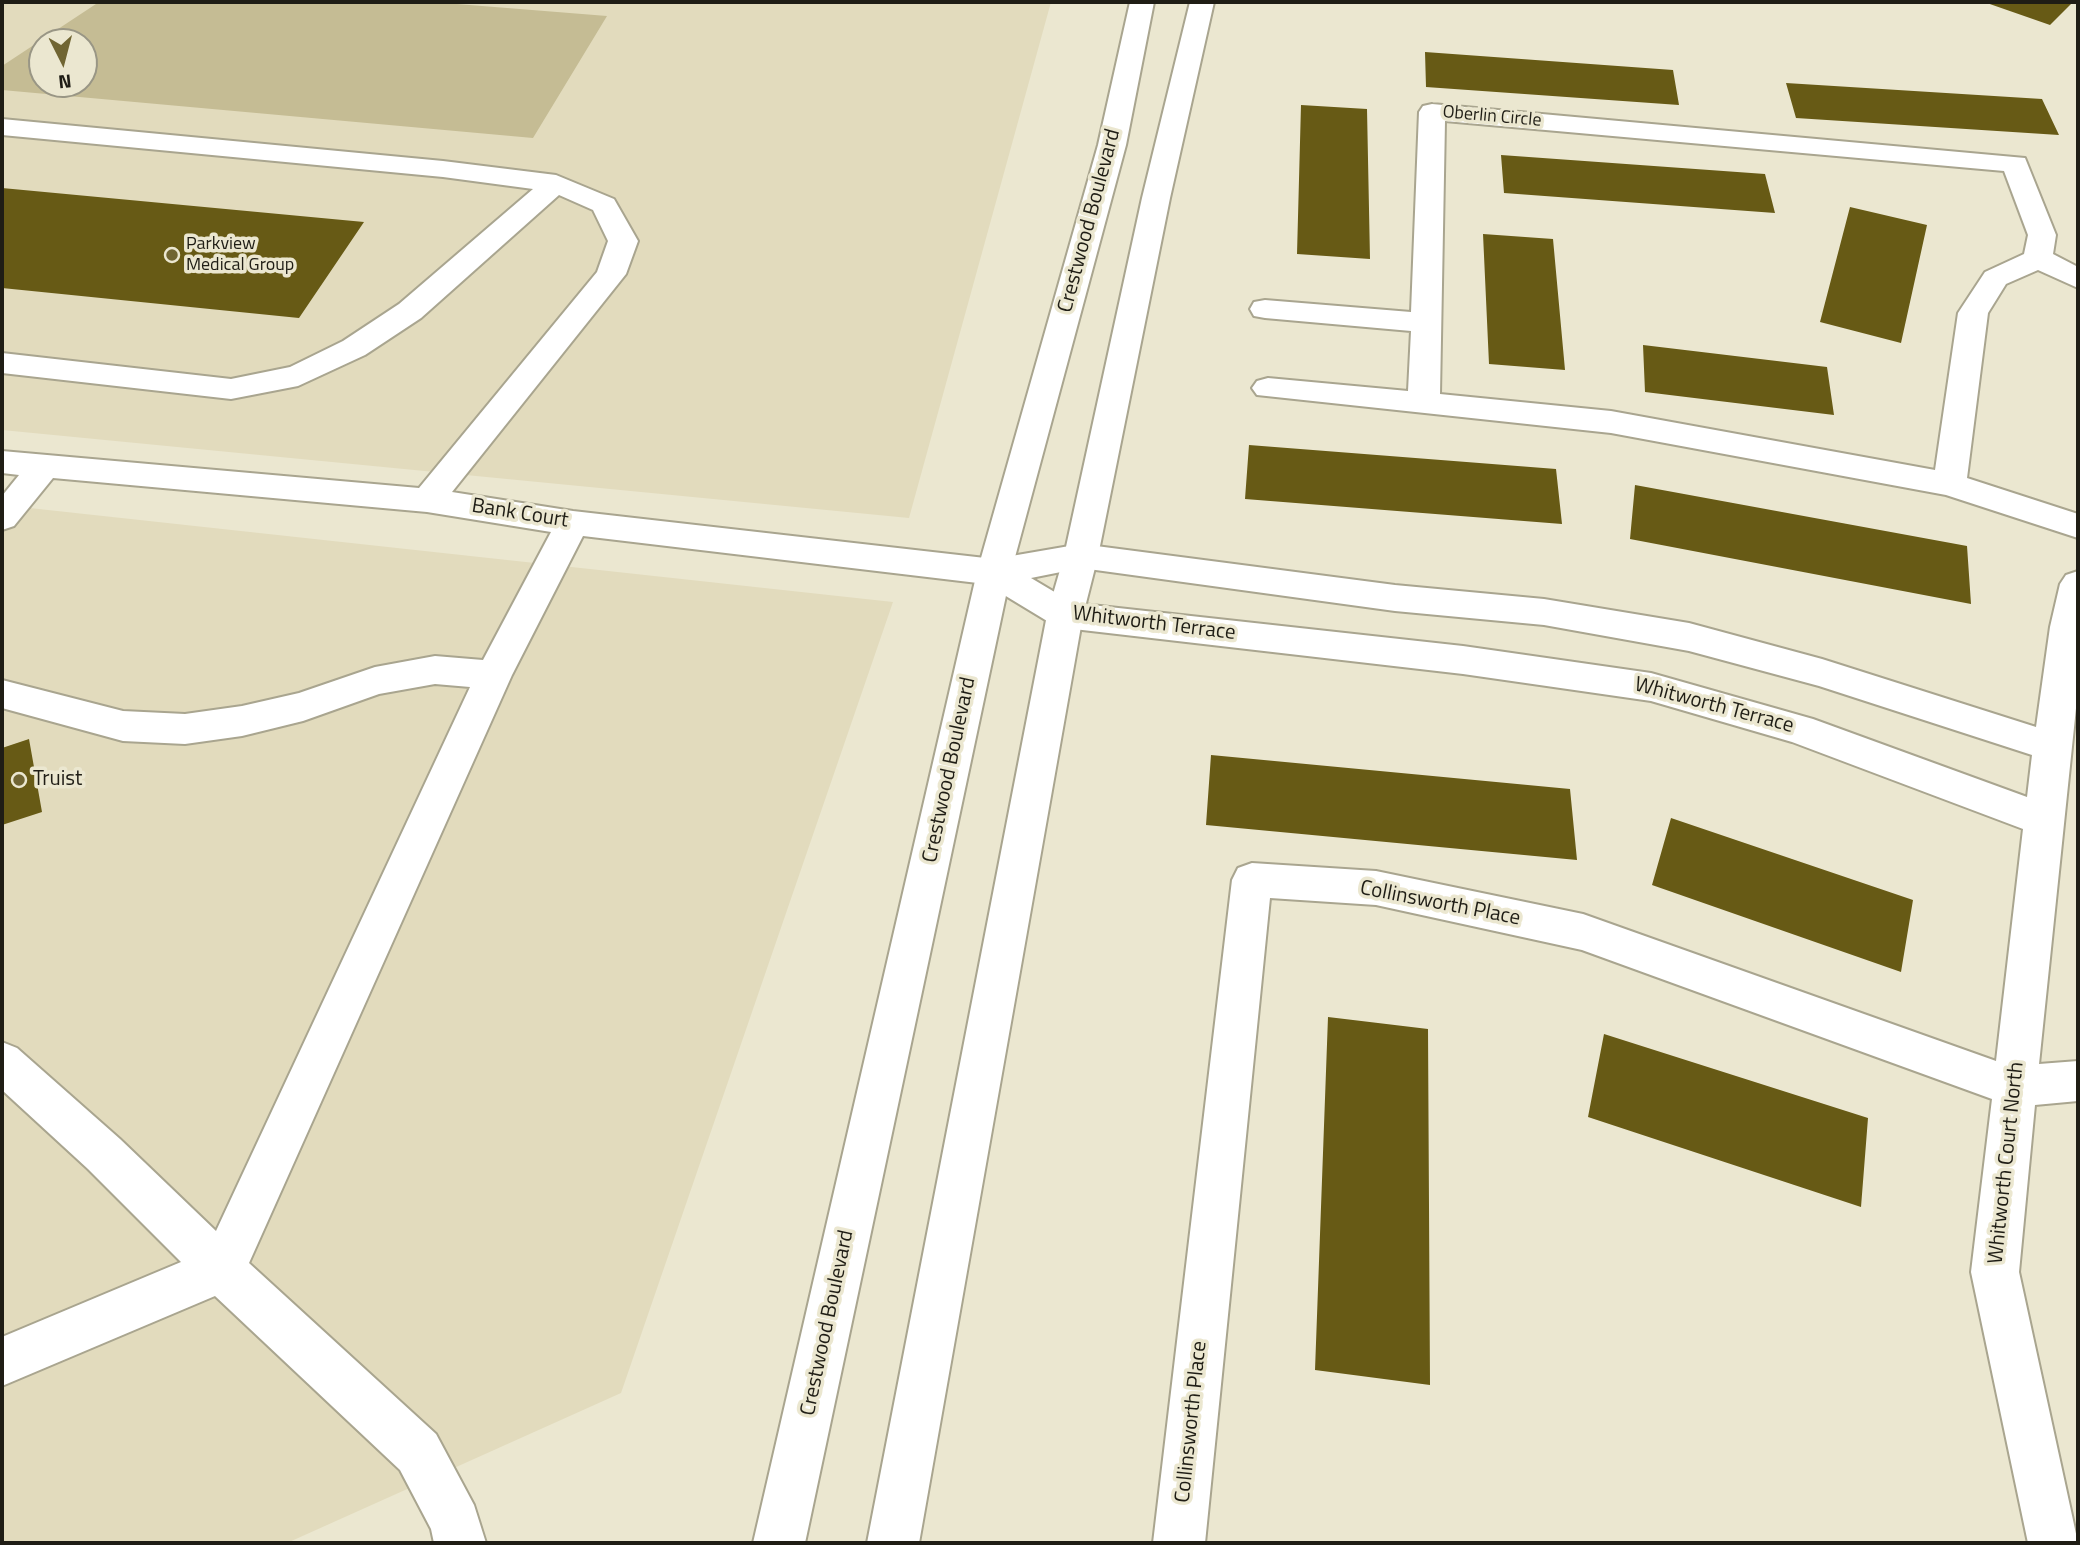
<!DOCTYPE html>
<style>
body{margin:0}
#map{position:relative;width:2080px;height:1545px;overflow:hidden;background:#ebe7d0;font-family:"Titillium Web",sans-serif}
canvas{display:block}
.frame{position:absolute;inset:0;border:4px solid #1f1d15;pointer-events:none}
.north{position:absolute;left:28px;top:28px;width:70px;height:70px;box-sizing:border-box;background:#ebe7d0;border:2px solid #999685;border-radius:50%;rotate:174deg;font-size:19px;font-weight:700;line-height:28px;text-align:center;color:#1f1d15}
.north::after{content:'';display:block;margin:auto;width:24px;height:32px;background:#706532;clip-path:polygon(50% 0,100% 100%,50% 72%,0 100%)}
</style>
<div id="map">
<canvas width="2080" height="1545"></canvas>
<div class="frame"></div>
<div class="north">N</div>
</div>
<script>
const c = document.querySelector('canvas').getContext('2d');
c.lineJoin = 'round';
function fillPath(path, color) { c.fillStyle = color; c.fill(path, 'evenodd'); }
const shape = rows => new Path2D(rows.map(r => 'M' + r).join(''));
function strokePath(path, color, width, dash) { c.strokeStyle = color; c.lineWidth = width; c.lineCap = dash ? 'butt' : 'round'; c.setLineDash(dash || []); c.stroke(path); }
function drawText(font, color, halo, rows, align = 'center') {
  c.font = font + ' "Titillium Web",sans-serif'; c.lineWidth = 7; c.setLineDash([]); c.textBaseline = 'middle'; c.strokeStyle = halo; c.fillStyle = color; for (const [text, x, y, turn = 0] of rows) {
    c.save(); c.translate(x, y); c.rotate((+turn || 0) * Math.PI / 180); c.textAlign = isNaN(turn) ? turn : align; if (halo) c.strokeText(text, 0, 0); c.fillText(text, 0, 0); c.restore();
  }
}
fillPath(shape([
 [2,2,1051,2,909,518,2,430],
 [42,42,84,42,84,84,42,84],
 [2,505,893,602,621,1393,287,1543,2,1543]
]), '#e2dbbd');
fillPath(shape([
 [99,2,432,2,607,16,533,138,2,90,2,66],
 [42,42,84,42,84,84,42,84]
]), '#c5bc94');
fillPath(shape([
 [1984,2,2073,2,2050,25],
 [1425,52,1673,70,1679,105,1426,87],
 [1786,83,2042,99,2059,135,1796,118],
 [1301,105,1367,109,1370,259,1297,254],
 [1501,155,1765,174,1775,213,1504,193],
 [2,188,364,222,299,318,2,288],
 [1850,207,1927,225,1901,343,1820,322],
 [1483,234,1553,239,1565,370,1489,364],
 [1643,345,1827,367,1834,415,1645,392],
 [1249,445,1556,469,1562,524,1245,499],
 [1635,485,1967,546,1971,604,1630,539],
 [29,739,42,812,2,825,2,748],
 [1211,755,1570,789,1577,860,1206,825],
 [1671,818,1913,900,1901,972,1652,885],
 [1328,1017,1428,1029,1430,1385,1315,1370],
 [1604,1034,1868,1118,1861,1207,1588,1117]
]), '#675a15');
const minor = shape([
 [1432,104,2025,158,2056,235,2053,254,2078,267,2078,288,2038,270,2006,284,1988,313,1967,478,2078,514,2078,538,1946,495,1611,433,1257,395,1252,388,1257,381,1268,378,1408,391,1411,331,1265,318,1254,316,1250,309,1254,302,1265,300,1411,312,1419,112,1423,106,1432,104],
 [1445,121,2004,171,2028,235,2024,254,1985,272,1958,313,1935,470,1611,411,1440,394,1445,121],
 [2,119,443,161,556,175,614,199,638,241,626,274,452,492,573,511,994,559,1081,544,1395,585,1544,599,1689,623,1822,659,2036,727,2050,627,2060,584,2066,575,2078,571,2078,689,2039,1064,2078,1061,2078,1101,2035,1105,2019,1272,2078,1543,2028,1543,1971,1272,1992,1099,1582,950,1376,905,1270,898,1205,1543,1153,1543,1232,880,1238,868,1252,863,1376,871,1583,914,1996,1061,2023,829,1792,742,1651,701,1463,674,1065,628,1052,624,986,584,583,536,512,675,249,1263,436,1434,474,1505,486,1543,434,1543,431,1529,400,1470,215,1296,2,1386,2,1337,181,1262,88,1169,2,1090,2,1042,17,1048,120,1139,216,1231,470,687,435,684,379,694,303,721,242,736,185,744,123,741,2,708,2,680,123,711,185,714,242,706,299,693,375,667,435,656,483,660,551,532,427,512,53,478,14,526,2,530,2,496,19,475,2,473,2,451,419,488,597,272,608,241,593,210,559,195,421,318,365,355,298,386,231,399,2,373,2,353,231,379,290,367,343,341,399,304,533,189,443,177,2,135,2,119],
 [1081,568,1395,611,1544,625,1689,651,1819,686,2032,755,2027,797,1813,719,1651,673,1463,646,1073,603,1031,578,1081,568]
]);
const major = shape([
 [1130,2,1154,2,1126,145,1011,572,805,1543,753,1543,977,572,1098,145,1130,2],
 [1190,2,1214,2,1170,198,1098,556,1083,615,919,1543,867,1543,1047,615,1064,556,1142,198,1190,2]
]);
strokePath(minor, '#a9a58f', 4);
strokePath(major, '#a9a58f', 4);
fillPath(minor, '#fff');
fillPath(major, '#fff');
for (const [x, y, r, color] of [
 [172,255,7,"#706532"],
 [19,780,7,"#706532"]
]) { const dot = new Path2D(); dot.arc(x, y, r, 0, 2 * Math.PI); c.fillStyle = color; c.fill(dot); strokePath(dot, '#ebe7d0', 2.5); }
drawText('18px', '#1f1d15', '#ebe7d0', [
 ["Oberlin Circle",1492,117,5]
]);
drawText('18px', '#1f1d15', '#ebe7d0', [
 ["Parkview",186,245],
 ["Medical Group",186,266]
], 'left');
drawText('21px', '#1f1d15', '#ebe7d0', [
 ["Crestwood Boulevard",1090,221,-75],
 ["Bank Court",520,514,9],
 ["Whitworth Terrace",1154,624,7],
 ["Whitworth Terrace",1714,706,15],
 ["Crestwood Boulevard",950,770,-78],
 ["Collinsworth Place",1440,904,11],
 ["Whitworth Court North",2007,1163,-84],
 ["Crestwood Boulevard",828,1323,-78],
 ["Collinsworth Place",1192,1422,-84]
]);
drawText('21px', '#1f1d15', '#ebe7d0', [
 ["Truist",33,780]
], 'left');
</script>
